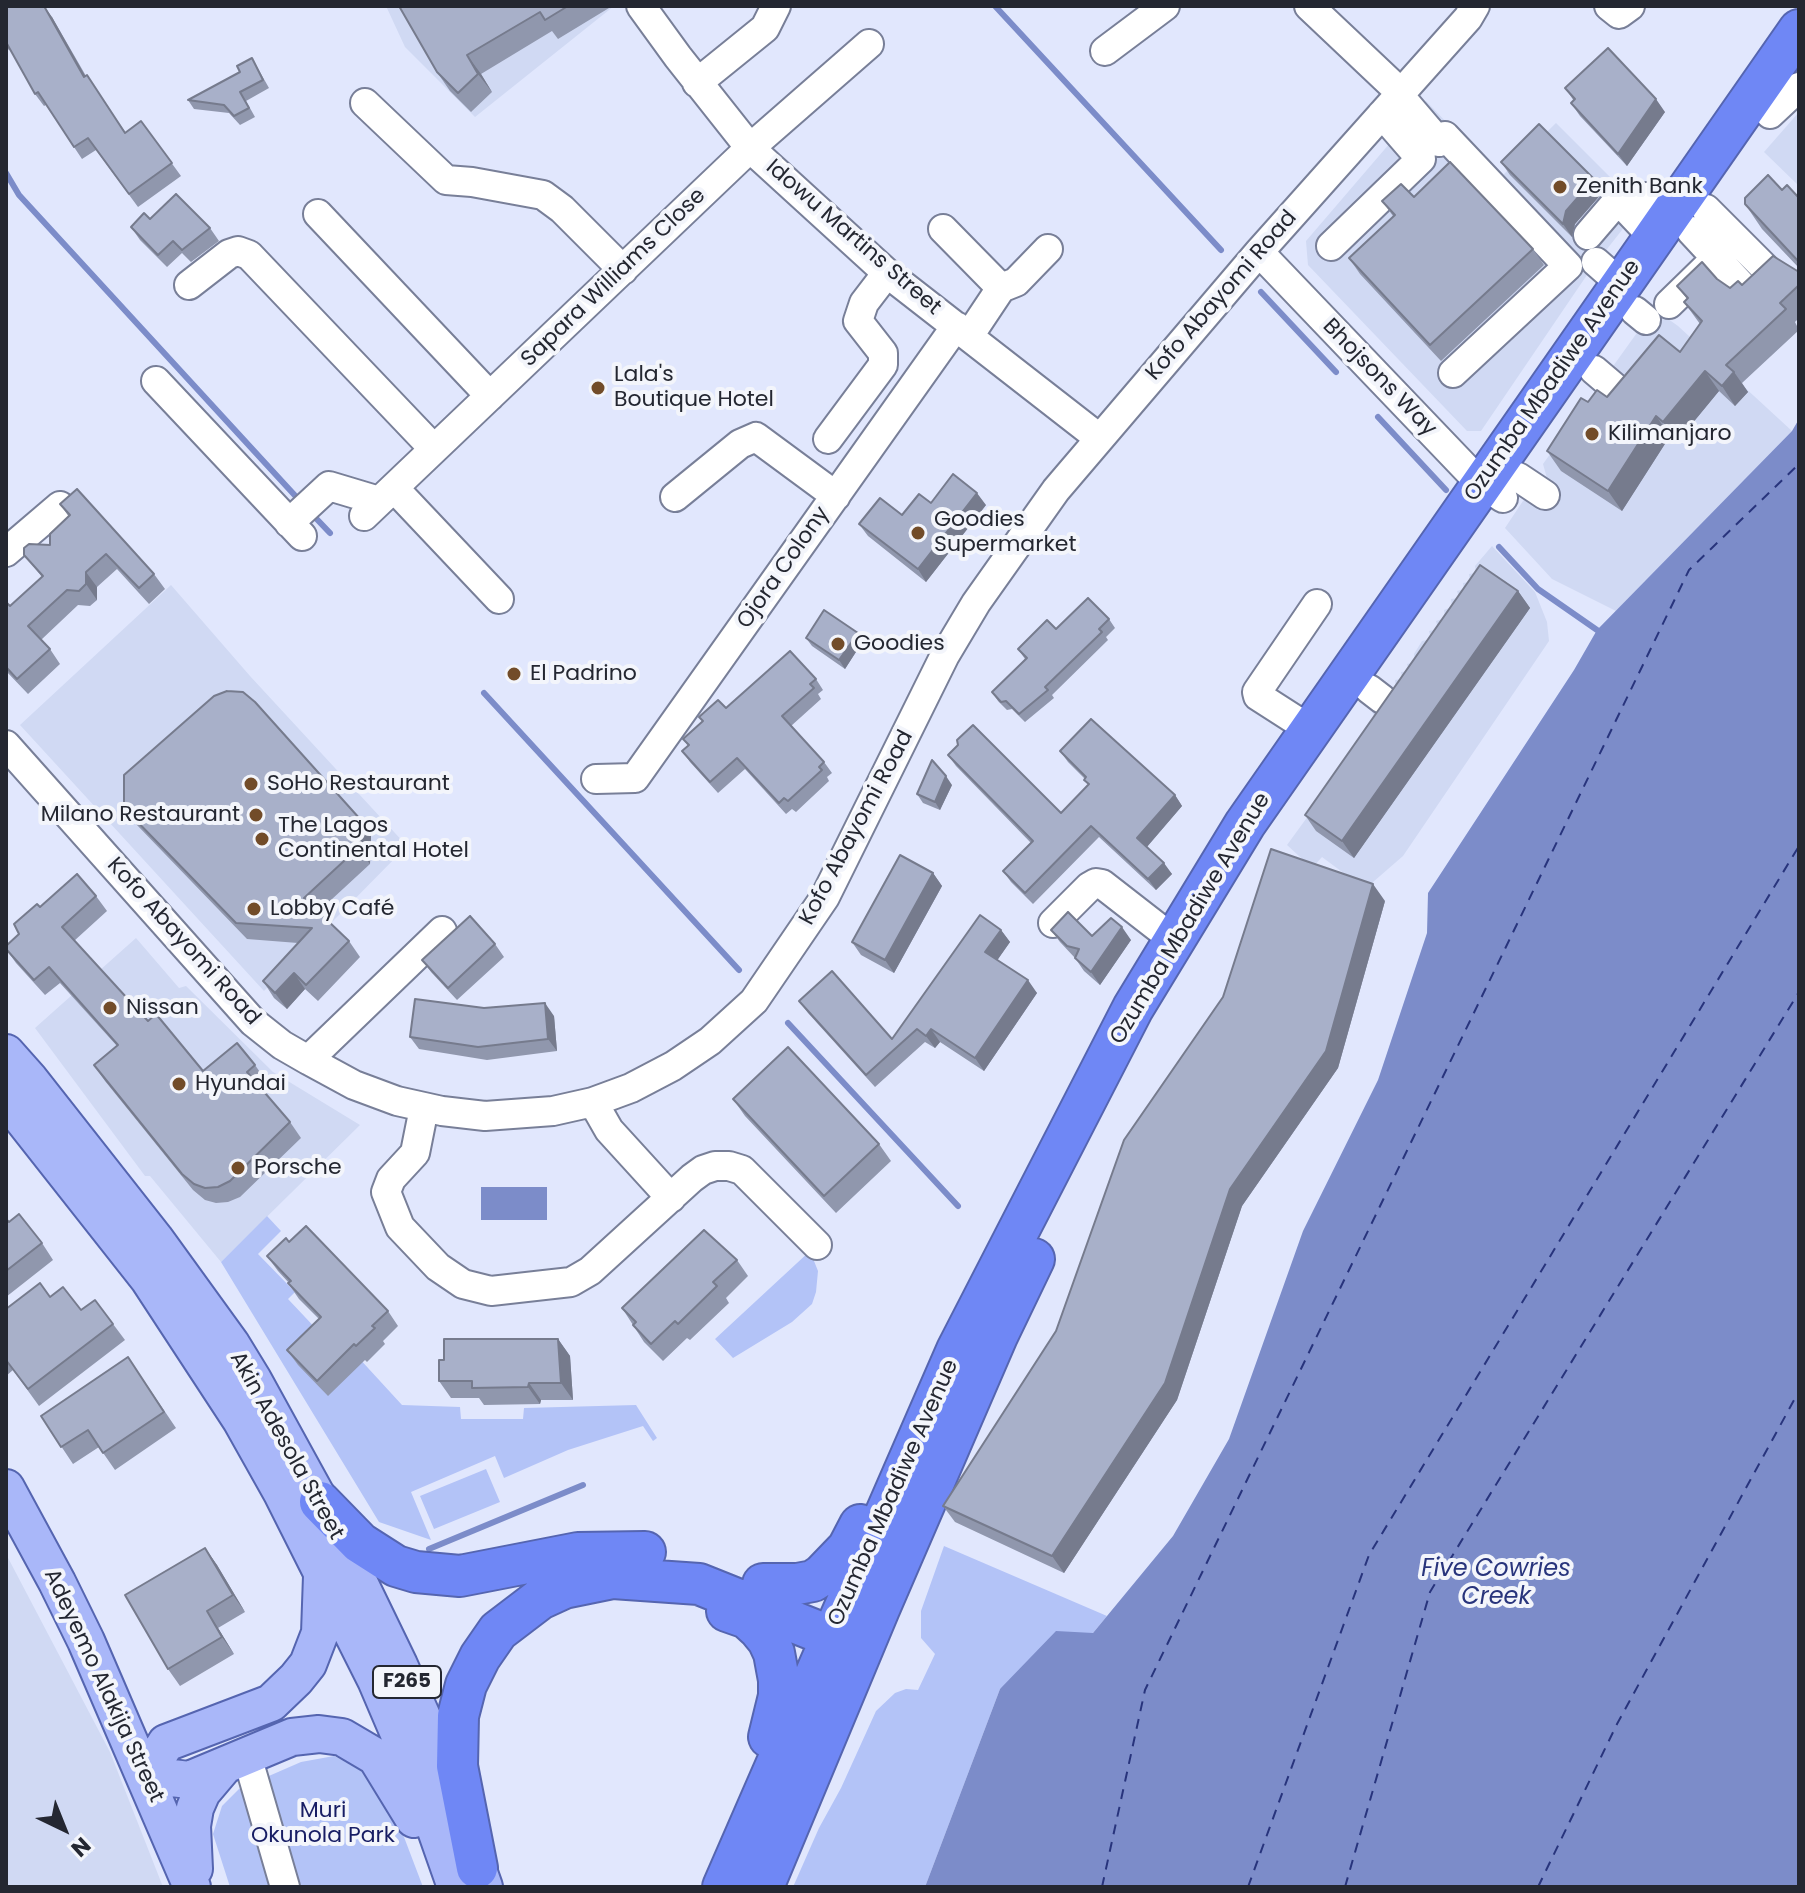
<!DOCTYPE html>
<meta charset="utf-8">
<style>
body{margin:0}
#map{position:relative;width:1805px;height:1893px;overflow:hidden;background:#e1e7fd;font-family:Poppins,sans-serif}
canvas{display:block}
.frame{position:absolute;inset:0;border:8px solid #242731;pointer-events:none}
.north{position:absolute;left:24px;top:1789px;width:80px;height:80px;-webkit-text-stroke:6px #f3f5fb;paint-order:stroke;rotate:137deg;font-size:22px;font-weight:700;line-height:32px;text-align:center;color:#242731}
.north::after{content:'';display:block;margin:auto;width:28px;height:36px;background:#242731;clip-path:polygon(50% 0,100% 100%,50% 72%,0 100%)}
</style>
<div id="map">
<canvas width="1805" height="1893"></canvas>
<div class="frame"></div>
<div class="north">N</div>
</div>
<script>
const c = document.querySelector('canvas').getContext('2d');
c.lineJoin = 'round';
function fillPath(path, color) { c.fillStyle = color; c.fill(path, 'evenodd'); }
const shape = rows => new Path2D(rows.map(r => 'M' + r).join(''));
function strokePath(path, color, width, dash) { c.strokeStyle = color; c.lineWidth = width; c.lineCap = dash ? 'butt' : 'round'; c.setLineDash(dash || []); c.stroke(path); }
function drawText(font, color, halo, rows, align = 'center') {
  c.font = font + ' Poppins,sans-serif'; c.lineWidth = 8; c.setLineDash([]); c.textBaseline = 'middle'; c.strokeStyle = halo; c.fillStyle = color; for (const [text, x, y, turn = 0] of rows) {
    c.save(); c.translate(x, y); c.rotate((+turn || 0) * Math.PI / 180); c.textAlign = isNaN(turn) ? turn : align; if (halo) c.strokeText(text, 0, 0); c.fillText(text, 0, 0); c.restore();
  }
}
fillPath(shape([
 [386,6,614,6,475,117,405,47],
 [1426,101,1500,178,1556,123,1640,207,1589,272,1481,431,1467,431,1308,265,1306,241],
 [1799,112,1799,186,1764,152],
 [1654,309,1678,326,1792,431,1616,611,1552,579,1505,528,1525,498,1550,489,1543,464],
 [1492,546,1535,592,1547,622,1549,641,1403,856,1365,889,1322,857,1312,868,1287,845,1343,768,1342,762,1349,760,1348,752,1355,750,1354,743,1361,742,1375,718,1372,712,1389,690,1396,689,1395,680,1402,679,1401,672,1409,671,1407,664,1415,662,1414,654,1422,641,1431,639,1429,631,1438,629,1436,621,1445,618,1444,610,1452,607,1451,599,1459,598,1457,591,1464,589,1463,583,1470,582,1469,574,1476,573,1475,566],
 [171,585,250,676,407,846,264,991,20,725],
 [136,938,179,988,186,986,273,1072,360,1125,221,1262,150,1176,145,1176,35,1028],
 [6,1554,110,1752,163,1887,6,1887]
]), '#d0d9f3');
fillPath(shape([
 [267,1216,281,1231,258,1254,295,1292,288,1299,337,1351,346,1344,402,1405,460,1407,461,1419,523,1419,524,1408,636,1405,657,1438,653,1441,643,1426,568,1450,504,1478,495,1456,411,1492,431,1540,379,1522,221,1262],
 [810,1251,818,1271,816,1292,812,1304,792,1322,733,1358,715,1339],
 [486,1469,500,1502,434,1529,420,1496],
 [944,1546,1107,1616,1093,1633,1000,1689,925,1887,793,1887,819,1828,841,1788,876,1711,895,1693,906,1689,918,1690,935,1654,921,1638,921,1611],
 [334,1756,363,1770,388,1795,423,1887,230,1887,213,1834,222,1806,239,1789,301,1762]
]), '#b3c3f7');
fillPath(shape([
 [1799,419,1799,1887,925,1887,1000,1689,1056,1631,1093,1633,1173,1536,1229,1439,1303,1231,1378,1080,1427,933,1428,893,1574,670,1597,630,1792,431],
 [481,1187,547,1187,547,1220,481,1220]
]), '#7c8cc9');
strokePath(shape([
 [995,6,1221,250],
 [6,173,19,195,300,501],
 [1261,292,1336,372],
 [1378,417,1446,490],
 [310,512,330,533],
 [1499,547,1538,589,1597,630],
 [484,693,739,970],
 [788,1023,958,1206],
 [429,1549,583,1485]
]), '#7c8cc9', 6);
strokePath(shape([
 [1102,1887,1145,1690,1689,570,1799,464],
 [1248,1887,1369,1555,1799,846],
 [1345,1887,1430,1592,1799,992],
 [1538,1887,1617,1724,1799,1391]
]), '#28347c', 2, [10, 8]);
const minor = shape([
 [641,6,678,57,750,148,887,273,1099,438],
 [1309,6,1401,93],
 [1609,6,1619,14,1630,6],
 [1105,51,1165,6],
 [697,83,765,28,776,6],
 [1399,95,1439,142,1445,136,1568,266,1453,373],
 [365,103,446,180,472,182,543,195,562,209,623,270],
 [1770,114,1799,87],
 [1646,197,1667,219],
 [1706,209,1766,269],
 [318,214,490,396],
 [943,229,1001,288],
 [1691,231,1743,287],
 [1588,235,1618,200,1653,237],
 [1331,246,1421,159,1382,114],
 [1259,252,1481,484,1503,498],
 [1596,262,1621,284],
 [189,285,229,254,238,251,249,255,434,449],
 [1669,304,1707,267],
 [1635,311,1646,320],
 [969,336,1001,288,1016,282,1048,249],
 [1594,370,1614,387],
 [156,381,302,536],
 [828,439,883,365,883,353,858,321,864,303,887,273],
 [1518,477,1545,495],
 [394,488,499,599],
 [675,497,740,444,756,437,836,496],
 [364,516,750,148,869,44],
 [289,523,329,486,379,501],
 [6,552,60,506],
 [1369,689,1382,699],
 [1311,730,1258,696,1257,692,1317,604],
 [6,745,253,1022,282,1045,308,1060,354,1085,397,1101,442,1111,485,1116,553,1111,593,1102,631,1088,673,1066,710,1041,754,1001,825,897,945,655,976,603,1056,490,1259,252,1468,18,1475,6],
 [596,779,635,778,956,326],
 [1053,923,1089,887,1096,883,1102,884,1174,940],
 [308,1060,442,931],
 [593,1102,609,1130,671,1198],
 [424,1108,415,1153,391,1179,386,1192,400,1227,438,1267,463,1284,491,1291,571,1282,590,1271,692,1178,703,1170,715,1166,729,1166,742,1170,817,1245],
 [247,1756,285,1887]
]);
const major = shape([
 [6,1053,30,1080,155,1239,231,1344,253,1380,320,1502,399,1665,431,1737,484,1887],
 [6,1098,148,1278,241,1420,282,1493,376,1680,417,1776,456,1887],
 [6,1488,57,1582,86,1641,192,1887],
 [146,1775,189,1780,292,1737,319,1734,342,1737,376,1757,414,1819],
 [146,1775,166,1743,271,1703,296,1679,308,1664,320,1633,322,1576],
 [194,1869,192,1826,195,1808,202,1792,224,1766]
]);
const highway = shape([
 [320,1502,360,1543,396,1566,416,1572,460,1576,578,1553,645,1552],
 [763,1584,797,1584,813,1581,822,1575,848,1548,860,1525],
 [727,1611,747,1618,759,1629,768,1640,774,1653,779,1680,779,1696,769,1737],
 [477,1868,457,1766,458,1716,466,1685,480,1657,498,1631,540,1599,564,1588,613,1578,699,1584,854,1646],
 [723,1887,957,1350,1133,1008,1245,824,1799,30],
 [763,1887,879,1609,997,1336,1034,1259]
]);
strokePath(minor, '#787f98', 32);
strokePath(major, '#5565b0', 40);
strokePath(highway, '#5565b0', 44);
strokePath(minor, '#fff', 28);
strokePath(major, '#a9b7f9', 36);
strokePath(highway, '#6f87f5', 40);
fillPath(shape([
 [6,6,52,17,86,76,126,133,141,121,181,176,138,207,96,150,82,159,46,105,44,106,35,94,10,49,9,50,6,47],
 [399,6,607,6,609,8,558,39,552,31,481,74,492,92,471,112,450,91,437,72],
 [252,58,269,88,246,101,255,117,240,125,229,113,194,109,188,100,240,72],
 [1565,88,1665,112,1627,166,1580,116,1571,103,1574,101],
 [1501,162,1594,179,1603,192,1575,224,1572,237,1510,175],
 [1782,190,1799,198,1799,268,1762,229,1745,204],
 [1414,197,1533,249,1544,265,1441,361,1360,274,1349,258,1393,216,1382,201],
 [150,219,210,228,219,241,191,262,182,253,167,267,140,240,131,227],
 [1799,272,1799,318,1795,322,1799,330,1742,383,1748,392,1735,406,1719,391,1677,442,1670,436,1622,511,1561,471,1547,451,1588,402,1607,397,1680,352,1700,324,1684,302,1687,299,1677,286,1717,279,1730,288],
 [931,503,986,505,926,582,868,536,859,524,902,515],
 [60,504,154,574,165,589,149,604,117,569,97,587,97,600,90,606,78,605,41,640,50,649,60,664,28,694,6,671,6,602,10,606,42,577,24,555,50,545,69,517],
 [1518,591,1530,608,1354,858,1316,831,1305,815],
 [1109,619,1115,628,1106,637,1108,640,1052,695,1054,698,1025,722,1012,709,1007,710,998,701,992,692,1025,659,1018,649,1056,629],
 [858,633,863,641,845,669,812,646,806,638],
 [816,679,823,690,818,694,821,699,791,726,824,762,832,773,827,777,829,781,796,812,792,809,786,814,745,769,718,793,690,762,682,751,688,746,683,739,703,722,699,717],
 [1060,751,1175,795,1182,806,1147,847,1172,874,1156,890,1099,837,1033,904,1011,882,1003,871,1031,843,956,766,948,755,1061,813,1088,785,1084,780,1085,779,1068,762],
 [952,785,940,810,923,803,917,794],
 [124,808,371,836,370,864,318,912,349,941,360,957,318,1001,305,989,287,1009,274,998,263,981,298,943,247,939,136,824],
 [933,873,942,886,894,973,861,955,852,942],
 [96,896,107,911,74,941,148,1021,203,1071,255,1065,266,1081,259,1086,290,1122,301,1138,240,1197,228,1202,216,1203,205,1200,193,1190,105,1081,94,1065,117,1046,60,983,45,995,16,963,6,949,19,934,40,907],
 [1385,901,1338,1068,1242,1206,1177,1400,1064,1573,955,1522,943,1506],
 [1001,930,1010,942,997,960,1037,993,984,1071,940,1042,935,1048,925,1042,875,1087,808,1013,799,1001,892,1039],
 [1051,930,1092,936,1131,940,1100,985,1084,971,1075,958,1060,942],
 [495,944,504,957,457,1000,431,972,422,960],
 [554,1016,557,1051,487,1060,419,1049,410,1037],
 [733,1099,879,1144,891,1161,836,1213,745,1116],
 [6,1219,9,1222,42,1243,53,1260,6,1297],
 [289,1242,388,1311,398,1326,383,1341,385,1344,367,1362,365,1360,328,1396,298,1365,287,1350,319,1319,299,1299,288,1283,289,1283,278,1271,267,1256],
 [737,1260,748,1276,726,1298,729,1303,690,1340,687,1338,663,1361,644,1342,622,1308],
 [50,1297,81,1310,95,1300,125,1340,39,1406,13,1370,6,1376,6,1309],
 [558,1339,570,1356,573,1400,541,1400,540,1404,484,1405,479,1398,451,1398,439,1381,444,1360],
 [128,1357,176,1428,115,1470,99,1447,73,1464,41,1416],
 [205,1548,217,1565,245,1612,218,1628,234,1654,180,1686,168,1669]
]), '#9097ad');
fillPath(shape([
 [44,6,52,17,93,90,84,77],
 [467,55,481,74,492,92,478,74],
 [1656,99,1665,112,1627,166,1618,154],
 [1594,179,1603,192,1575,224,1572,237,1563,224,1566,211],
 [1705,371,1719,391,1677,442,1663,422],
 [1734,372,1748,392,1735,406,1722,386],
 [1656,416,1670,436,1622,511,1608,491],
 [977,493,986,505,926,582,918,569],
 [86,572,97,587,97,600,86,584],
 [1518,591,1530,608,1354,858,1342,841],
 [858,633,863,641,845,669,839,660],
 [946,776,952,785,940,810,935,802],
 [1175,795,1182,806,1145,849,1137,838],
 [360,819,371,836,370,864,358,848],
 [1164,863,1172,874,1156,890,1148,879],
 [933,873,942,886,894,973,885,960],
 [1373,884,1385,901,1338,1068,1242,1206,1177,1400,1064,1573,1052,1556],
 [1122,927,1131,940,1100,985,1091,972],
 [1001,930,1010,942,994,965,985,952],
 [294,973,305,989,287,1009,275,993],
 [1028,980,1037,993,984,1071,975,1058],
 [545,1003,554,1016,557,1051,548,1039],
 [931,1029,940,1042,935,1048,926,1036],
 [558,1339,570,1356,573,1400,561,1383],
 [529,1383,541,1400,540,1404,528,1387],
 [205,1548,217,1565,245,1612,233,1595],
 [207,1611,218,1628,234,1654,222,1637]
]), '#767b8d');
const building = shape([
 [6,6,44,6,84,77,87,75,125,133,141,121,172,163,129,194,88,138,74,147,38,92,35,94,6,42,6,6],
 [399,6,568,6,545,20,540,12,467,55,478,74,458,93,437,72,399,6],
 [1608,48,1656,99,1618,154,1571,103,1575,99,1565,88,1608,48],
 [252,58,263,80,240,92,249,108,234,116,224,105,188,100,240,72,237,66,252,58],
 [1539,124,1594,179,1566,211,1563,224,1501,162,1539,124],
 [1450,162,1533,249,1430,345,1349,258,1395,215,1382,201,1401,184,1414,197,1450,162],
 [1768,175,1782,190,1787,185,1799,198,1799,262,1745,204,1745,198,1768,175],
 [176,194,210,228,182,250,173,241,158,255,131,227,144,213,150,219,176,194],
 [1773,256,1799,272,1799,285,1780,303,1786,309,1726,365,1734,372,1722,386,1705,371,1663,422,1656,416,1608,491,1547,451,1581,398,1588,402,1597,390,1607,397,1659,335,1680,352,1702,321,1684,302,1688,298,1677,286,1702,262,1717,279,1730,288,1738,281,1742,285,1773,256],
 [953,474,977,493,918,569,859,524,880,498,902,515,919,494,931,503,953,474],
 [77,489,154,574,139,588,106,554,86,572,86,584,79,591,67,590,28,626,50,649,17,679,6,667,6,602,10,606,43,576,24,555,24,548,29,544,50,545,50,534,70,515,60,504,77,489],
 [1480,565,1518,591,1342,841,1305,815,1480,565],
 [1088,598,1109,619,1099,629,1102,632,1045,687,1048,690,1019,714,1006,701,1001,702,992,692,1027,658,1018,649,1047,620,1056,629,1088,598],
 [824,610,858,633,839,660,806,638,824,610],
 [790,651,816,679,810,684,814,688,782,716,824,762,819,767,822,770,788,801,784,798,779,803,737,758,710,782,682,751,689,745,683,739,703,721,699,717,718,700,726,708,790,651],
 [227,691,243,692,255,702,360,819,358,848,304,898,349,941,306,985,294,973,275,993,263,981,312,928,236,923,124,808,124,775,214,696,227,691],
 [1091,719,1175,795,1137,838,1164,863,1148,879,1091,826,1025,893,1003,871,1033,841,948,755,958,745,957,740,973,725,1061,813,1089,784,1084,780,1086,777,1060,751,1091,719],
 [932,760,946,776,935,802,917,794,932,760],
 [1271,849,1373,884,1326,1051,1230,1189,1165,1383,1052,1556,943,1506,1056,1331,1124,1140,1223,997,1271,849],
 [900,855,933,873,885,960,852,942,900,855],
 [77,874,96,896,62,927,148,1021,156,1014,203,1071,237,1043,255,1065,247,1072,290,1122,230,1181,218,1187,205,1188,194,1184,182,1174,94,1065,118,1045,49,967,34,980,6,949,6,946,19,934,14,924,37,904,40,907,77,874],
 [1068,912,1092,936,1111,918,1122,927,1091,972,1075,958,1079,949,1067,946,1051,930,1068,912],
 [980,915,1001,930,985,952,1028,980,975,1058,931,1029,926,1036,917,1029,866,1075,799,1001,832,971,892,1039,980,915],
 [470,916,495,944,448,988,422,960,470,916],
 [415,999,484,1008,545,1003,548,1039,478,1047,410,1037,415,999],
 [788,1047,879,1144,824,1196,733,1099,788,1047],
 [19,1214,42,1243,6,1271,6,1219,9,1222,19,1214],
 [306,1226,388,1311,372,1326,375,1328,356,1346,354,1344,317,1381,287,1350,321,1317,288,1283,291,1281,267,1256,286,1238,289,1242,306,1226],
 [704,1230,737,1260,713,1282,717,1286,678,1324,675,1321,651,1344,633,1325,636,1322,622,1308,704,1230],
 [40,1283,50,1297,63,1287,81,1310,95,1300,113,1324,28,1389,6,1360,6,1309,40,1283],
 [444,1339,558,1339,561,1383,529,1383,528,1387,472,1388,472,1381,439,1381,439,1360,444,1360,444,1339],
 [128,1357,164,1412,103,1453,88,1430,61,1447,41,1416,128,1357],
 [205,1548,233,1595,207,1611,222,1637,168,1669,125,1595,205,1548]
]);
fillPath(building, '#a8b0c9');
strokePath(building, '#767b8d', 2);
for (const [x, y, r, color] of [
 [1560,187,8,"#724c29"],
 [598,388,8,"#724c29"],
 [1592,434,8,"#724c29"],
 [918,533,8,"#724c29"],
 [838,644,8,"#724c29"],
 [514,674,8,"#724c29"],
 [251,784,8,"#724c29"],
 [256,815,8,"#724c29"],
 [262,839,8,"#724c29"],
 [254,909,8,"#724c29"],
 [110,1008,8,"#724c29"],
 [179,1084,8,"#724c29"],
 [238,1168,8,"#724c29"]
]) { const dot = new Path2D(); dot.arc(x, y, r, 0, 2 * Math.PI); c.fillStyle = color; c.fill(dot); strokePath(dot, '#f3f5fb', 3); }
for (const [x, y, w] of [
 [407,1682,68]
]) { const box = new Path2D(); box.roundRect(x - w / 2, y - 16, w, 32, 6); c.fillStyle = '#f3f5fb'; c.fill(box); strokePath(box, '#242731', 2); }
drawText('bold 20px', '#242731', null, [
 ["F265",407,1682]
]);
drawText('22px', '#242731', '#f3f5fb', [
 ["Zenith Bank",1576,187],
 ["Lala's",614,375],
 ["Boutique Hotel",614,400],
 ["Kilimanjaro",1608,434],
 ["Goodies",934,520],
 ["Supermarket",934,545],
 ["Goodies",854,644],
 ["El Padrino",530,674],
 ["SoHo Restaurant",267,784],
 ["Milano Restaurant",240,815,"right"],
 ["The Lagos",278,826],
 ["Continental Hotel",278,851],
 ["Lobby Café",270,909],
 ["Nissan",126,1008],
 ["Hyundai",195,1084],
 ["Porsche",254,1168]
], 'left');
drawText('22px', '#242731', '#f3f5fb', [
 ["Idowu Martins Street",853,238,41],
 ["Sapara Williams Close",614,278,-44],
 ["Kofo Abayomi Road",1222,296,-49],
 ["Bhojsons Way",1379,378,46],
 ["Ozumba Mbadiwe Avenue",1553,381,-55],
 ["Ojora Colony",784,568,-55],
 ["Kofo Abayomi Road",857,828,-62],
 ["Ozumba Mbadiwe Avenue",1191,919,-59],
 ["Kofo Abayomi Road",183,942,48],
 ["Akin Adesola Street",286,1446,61],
 ["Ozumba Mbadiwe Avenue",894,1493,-66],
 ["Adeyemo Alakija Street",103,1686,65]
]);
drawText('22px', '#171d64', '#f3f5fb', [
 ["Muri",323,1811],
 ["Okunola Park",323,1836]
]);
drawText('italic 24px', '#28347c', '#f3f5fb', [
 ["Five Cowries",1496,1570],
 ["Creek",1496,1598]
]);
</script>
